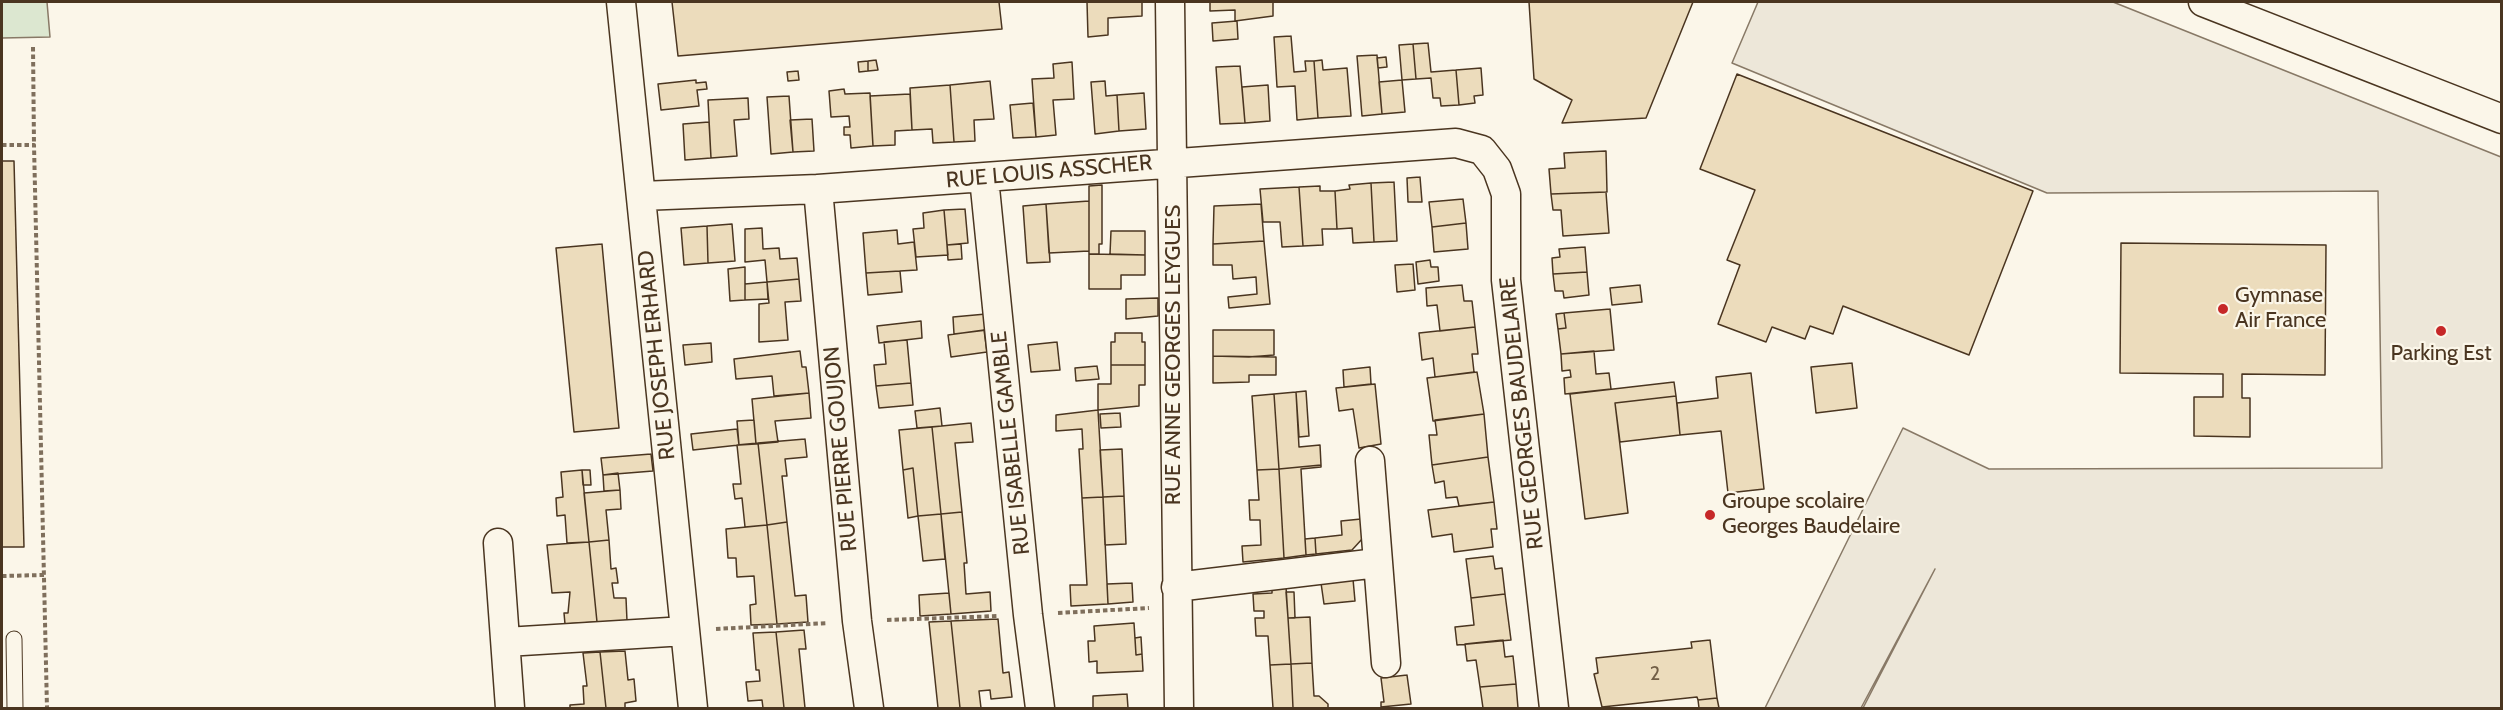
<!DOCTYPE html>
<style>
body{margin:0}
#map{position:relative;width:2503px;height:710px;overflow:hidden;background:#fbf6e9;font-family:Cabin,sans-serif}
canvas{display:block}
.frame{position:absolute;inset:0;border:3px solid #4a3520;pointer-events:none}
</style>
<div id="map">
<canvas width="2503" height="710"></canvas>
<div class="frame"></div>
</div>
<script>
const c = document.querySelector('canvas').getContext('2d');
c.lineJoin = 'round';
function fillPath(path, color) { c.fillStyle = color; c.fill(path, 'evenodd'); }
const shape = rows => new Path2D(rows.map(r => 'M' + r).join(''));
function strokePath(path, color, width, dash) { c.strokeStyle = color; c.lineWidth = width; c.lineCap = dash ? 'butt' : 'round'; c.setLineDash(dash || []); c.stroke(path); }
function drawText(font, color, halo, rows, align = 'center') {
  c.font = font + ' Cabin,sans-serif'; c.lineWidth = 4.5; c.setLineDash([]); c.textBaseline = 'middle'; c.strokeStyle = halo; c.fillStyle = color; for (const [text, x, y, turn = 0] of rows) {
    c.save(); c.translate(x, y); c.rotate((+turn || 0) * Math.PI / 180); c.textAlign = isNaN(turn) ? turn : align; if (halo) c.strokeText(text, 0, 0); c.fillText(text, 0, 0); c.restore();
  }
}
const green = shape([
 [2,2,47,2,50,37,2,38,2,2]
]);
fillPath(green, '#dce7d0');
strokePath(green, '#887966', 1.5);
const parking = shape([
 [1758,2,2113,2,2501,157,2501,708,1863,708,1935,569,1861,708,1765,708,1903,428,1989,469,2382,468,2378,191,2047,193,1732,63,1758,2]
]);
fillPath(parking, '#ede7d9');
strokePath(parking, '#887966', 1.5);
const building = shape([
 [672,2,999,2,1002,29,678,56,672,2],
 [1087,2,1142,2,1142,16,1108,18,1108,35,1088,37,1087,2],
 [1210,2,1273,2,1273,16,1235,21,1235,10,1210,11,1210,2],
 [1529,2,1693,2,1646,118,1562,123,1572,100,1534,79,1529,2],
 [1237,21,1238,39,1213,41,1212,23,1237,21],
 [1291,36,1294,72,1306,71,1305,61,1314,61,1318,118,1297,120,1295,86,1277,87,1274,37,1291,36],
 [1428,43,1431,72,1456,70,1459,105,1441,106,1440,98,1433,98,1431,78,1416,79,1413,44,1428,43],
 [1413,44,1416,79,1402,80,1399,45,1413,44],
 [1377,55,1382,114,1362,116,1357,56,1377,55],
 [1386,57,1387,67,1378,68,1377,58,1386,57],
 [876,60,878,70,868,71,868,61,876,60],
 [1322,60,1323,70,1347,68,1351,116,1318,118,1314,61,1322,60],
 [868,61,868,71,859,72,858,62,868,61],
 [1072,62,1074,99,1053,100,1056,135,1036,137,1032,79,1054,78,1053,64,1072,62],
 [1240,66,1245,123,1220,124,1216,67,1240,66],
 [1481,68,1483,95,1474,96,1475,103,1459,105,1456,70,1481,68],
 [798,71,799,80,788,81,787,72,798,71],
 [1737,74,2033,191,1969,355,1843,306,1833,334,1810,326,1805,339,1772,327,1766,342,1718,324,1740,265,1727,260,1755,190,1700,169,1737,74],
 [696,80,696,83,706,82,707,89,697,90,699,106,661,110,658,84,696,80],
 [1402,80,1405,112,1382,114,1379,82,1402,80],
 [990,81,994,119,974,120,975,141,954,142,950,85,990,81],
 [1105,81,1106,96,1117,95,1119,131,1095,134,1091,82,1105,81],
 [950,85,954,142,933,143,932,129,912,130,910,88,950,85],
 [1268,85,1270,121,1245,123,1242,87,1268,85],
 [844,89,845,94,870,93,873,146,851,148,850,135,844,135,844,127,850,127,849,116,831,117,829,91,844,89],
 [1144,93,1146,129,1119,131,1117,95,1144,93],
 [910,94,912,130,895,131,895,145,873,146,870,96,910,94],
 [789,96,793,152,771,154,767,97,789,96],
 [748,98,749,119,734,120,737,156,711,158,708,100,748,98],
 [1033,103,1036,137,1013,138,1010,105,1033,103],
 [812,119,814,151,793,152,790,120,812,119],
 [709,122,711,158,685,160,683,124,709,122],
 [1606,151,1607,192,1551,194,1549,169,1565,168,1564,153,1606,151],
 [2,161,14,161,24,547,2,547,2,161],
 [1420,177,1422,202,1408,202,1407,178,1420,177],
 [1394,182,1397,241,1374,242,1371,183,1394,182],
 [1371,183,1374,242,1353,243,1352,228,1337,229,1335,191,1350,189,1349,185,1371,183],
 [1102,185,1102,244,1099,244,1099,254,1089,254,1089,186,1102,185],
 [1320,186,1320,191,1335,191,1337,229,1322,229,1323,245,1303,246,1299,187,1320,186],
 [1299,187,1303,246,1282,247,1280,222,1263,222,1260,189,1299,187],
 [1606,192,1609,233,1563,236,1561,210,1553,210,1551,194,1606,192],
 [1463,199,1466,223,1432,227,1429,202,1463,199],
 [1089,201,1089,251,1049,253,1046,204,1089,201],
 [1046,204,1050,262,1027,263,1023,206,1046,204],
 [1261,204,1264,241,1213,244,1214,206,1261,204],
 [965,209,968,243,947,245,944,210,965,209],
 [944,210,948,255,916,257,913,229,924,228,923,213,944,210],
 [1466,223,1468,249,1434,252,1432,227,1466,223],
 [732,224,735,261,708,263,707,226,732,224],
 [707,226,708,263,684,265,681,228,707,226],
 [762,228,763,249,779,248,780,259,797,258,799,279,767,282,765,260,745,262,745,229,762,228],
 [897,230,898,244,914,242,917,270,866,273,863,233,897,230],
 [1111,231,1145,231,1145,255,1110,254,1111,231],
 [1264,241,1270,304,1229,308,1228,297,1257,294,1256,277,1233,279,1232,265,1213,265,1213,244,1264,241],
 [2121,243,2326,245,2325,375,2242,374,2242,398,2250,398,2250,437,2194,436,2194,397,2223,397,2223,374,2120,373,2121,243],
 [602,244,619,428,574,432,556,248,602,244],
 [961,244,962,259,948,260,947,245,961,244],
 [1585,247,1587,272,1553,274,1552,258,1560,257,1559,249,1585,247],
 [1089,254,1145,255,1145,275,1121,275,1121,289,1089,289,1089,254],
 [1430,260,1431,267,1438,267,1439,281,1418,284,1416,262,1430,260],
 [1413,264,1415,290,1397,292,1395,265,1413,264],
 [745,267,745,300,730,301,728,269,745,267],
 [900,271,902,292,868,295,866,273,900,271],
 [1587,272,1589,295,1564,298,1563,291,1555,291,1553,274,1587,272],
 [799,279,801,301,785,302,788,340,759,342,759,304,769,303,767,282,799,279],
 [767,282,768,299,745,300,745,284,767,282],
 [1462,285,1464,301,1472,301,1475,327,1440,331,1437,305,1427,306,1426,288,1462,285],
 [1640,285,1642,302,1612,305,1610,288,1640,285],
 [1158,298,1158,316,1126,319,1126,299,1158,298],
 [1610,309,1614,350,1561,354,1558,329,1566,328,1564,313,1610,309],
 [1564,313,1566,328,1558,329,1556,314,1564,313],
 [986,314,987,330,954,334,953,317,986,314],
 [921,321,922,338,879,343,877,326,921,321],
 [1475,327,1478,354,1472,354,1474,372,1435,377,1433,358,1422,360,1419,333,1475,327],
 [984,330,987,352,951,357,948,335,984,330],
 [1213,330,1274,330,1274,355,1249,357,1213,356,1213,330],
 [1115,333,1142,333,1142,342,1145,342,1145,365,1111,365,1111,342,1115,342,1115,333],
 [907,340,911,383,876,386,874,365,886,364,884,342,907,340],
 [1057,342,1060,370,1031,372,1028,345,1057,342],
 [711,343,712,362,685,365,683,345,711,343],
 [800,351,802,367,806,367,809,393,774,396,772,376,736,379,734,359,800,351],
 [1594,351,1596,374,1609,373,1611,389,1565,394,1564,378,1571,377,1570,370,1562,371,1561,354,1594,351],
 [1213,356,1276,357,1276,375,1249,375,1249,382,1213,383,1213,356],
 [1852,363,1857,408,1816,413,1811,367,1852,363],
 [1111,365,1145,365,1145,385,1139,385,1139,406,1098,410,1098,384,1111,384,1111,365],
 [1097,366,1099,379,1076,381,1075,368,1097,366],
 [1370,367,1371,384,1344,387,1343,370,1370,367],
 [1477,372,1484,414,1433,421,1427,378,1477,372],
 [1751,373,1764,489,1728,493,1721,431,1680,435,1677,403,1718,398,1716,377,1751,373],
 [1674,382,1676,396,1615,403,1628,513,1585,519,1570,394,1674,382],
 [911,383,913,405,879,408,876,386,911,383],
 [1375,384,1381,444,1359,448,1353,409,1339,411,1336,388,1375,384],
 [1306,391,1309,436,1299,437,1296,392,1306,391],
 [1296,392,1299,447,1320,445,1321,465,1279,469,1274,394,1296,392],
 [809,393,811,418,775,421,778,442,756,444,752,399,809,393],
 [1274,394,1279,469,1257,470,1252,396,1274,394],
 [1676,396,1680,435,1620,442,1615,403,1676,396],
 [940,408,942,426,917,428,915,411,940,408],
 [1098,410,1103,497,1082,498,1079,449,1083,449,1082,429,1056,431,1056,415,1098,410],
 [1120,413,1121,427,1101,428,1100,414,1120,413],
 [1484,414,1488,457,1432,465,1429,435,1437,435,1435,420,1484,414],
 [754,420,756,444,739,445,737,421,754,420],
 [971,423,973,442,955,443,962,512,941,514,932,427,971,423],
 [932,427,941,514,918,516,913,468,903,470,899,430,932,427],
 [737,429,739,445,693,450,691,434,737,429],
 [805,439,807,457,785,459,787,476,782,476,787,522,767,525,758,443,805,439],
 [758,443,767,525,745,527,742,498,735,499,733,484,741,484,737,445,758,443],
 [1122,449,1124,496,1103,497,1100,450,1122,449],
 [651,454,653,471,603,475,601,458,651,454],
 [1488,457,1494,502,1459,506,1457,497,1446,498,1444,481,1435,483,1432,465,1488,457],
 [1321,465,1321,467,1301,469,1306,555,1284,558,1279,469,1321,465],
 [913,468,918,516,908,518,903,470,913,468],
 [1279,469,1284,558,1243,562,1242,546,1261,545,1260,520,1250,520,1249,500,1259,500,1257,470,1279,469],
 [582,470,589,542,567,543,565,515,557,516,556,498,563,497,561,472,582,470],
 [582,470,590,470,591,485,583,485,582,470],
 [618,473,620,490,604,491,603,475,618,473],
 [620,490,621,509,606,510,609,540,589,542,584,493,620,490],
 [1124,496,1126,544,1105,545,1103,497,1124,496],
 [1103,497,1108,604,1071,606,1070,585,1087,585,1082,498,1103,497],
 [1494,502,1497,529,1491,529,1493,547,1454,552,1452,534,1432,537,1428,510,1494,502],
 [962,512,967,563,964,563,966,594,990,592,991,611,951,614,941,514,962,512],
 [941,514,945,559,923,561,918,516,941,514],
 [1361,519,1363,538,1352,550,1316,554,1315,538,1342,535,1341,521,1361,519],
 [787,522,795,596,806,595,808,622,777,624,767,525,787,522],
 [767,525,777,624,751,625,750,605,756,604,754,576,737,577,736,558,728,558,726,529,767,525],
 [1315,538,1316,554,1306,555,1305,539,1315,538],
 [609,540,611,569,616,568,618,583,612,583,614,598,626,598,627,621,597,622,589,542,609,540],
 [589,542,597,622,565,624,564,613,568,613,570,592,552,593,547,545,589,542],
 [1493,556,1495,569,1502,568,1505,594,1471,598,1466,559,1493,556],
 [1353,579,1355,601,1324,604,1321,583,1353,579],
 [1132,583,1133,602,1108,604,1107,584,1132,583],
 [1286,587,1291,664,1270,665,1268,636,1256,636,1255,618,1264,618,1264,611,1254,611,1253,594,1272,593,1272,588,1286,587],
 [1286,592,1294,592,1295,618,1288,618,1286,592],
 [949,593,951,614,920,616,919,595,949,593],
 [1505,594,1511,640,1457,645,1455,627,1474,625,1471,598,1505,594],
 [1310,617,1312,663,1291,664,1288,618,1310,617],
 [998,619,1003,673,1009,672,1012,697,991,699,990,690,979,691,981,708,960,708,951,621,998,619],
 [951,621,960,708,938,708,929,622,951,621],
 [1134,623,1136,655,1142,654,1143,671,1097,673,1097,661,1089,662,1088,641,1095,641,1094,626,1134,623],
 [804,630,806,649,799,649,805,708,784,708,776,632,804,630],
 [776,632,784,708,763,708,762,700,748,701,746,682,760,681,759,670,756,670,753,633,776,632],
 [1141,637,1142,654,1136,655,1135,638,1141,637],
 [1503,640,1505,657,1513,656,1516,684,1480,687,1476,660,1467,661,1465,644,1503,640],
 [1710,640,1717,698,1698,700,1697,697,1602,707,1594,674,1598,673,1596,658,1692,648,1691,642,1710,640],
 [625,651,628,680,634,679,636,701,625,703,625,708,606,708,600,652,625,651],
 [600,652,606,708,570,708,570,705,584,704,583,686,587,686,583,653,600,652],
 [1312,663,1314,696,1319,696,1328,704,1328,708,1293,708,1291,664,1312,663],
 [1291,664,1293,708,1273,708,1270,665,1291,664],
 [1407,675,1411,704,1381,707,1381,702,1384,702,1381,678,1407,675],
 [1516,684,1518,708,1483,708,1480,687,1516,684],
 [1127,694,1128,708,1093,708,1093,696,1127,694],
 [1717,698,1719,708,1699,708,1698,700,1717,698]
]);
fillPath(building, '#ecdcbc');
strokePath(building, '#4a3520', 1.5);
const service = shape([
 [14,639,15,708]
]);
const minor = shape([
 [621,2,693,708],
 [1170,2,1179,708],
 [2203,2,2502,119],
 [984,178,1028,615,1040,708],
 [818,189,857,621,869,708],
 [641,196,818,189,1456,143,1482,150,1497,169,1506,194,1506,280,1554,708],
 [1370,461,1386,663],
 [498,543,510,708],
 [1176,587,1377,563],
 [506,642,685,631]
]);
strokePath(service, '#4a3520', 17);
strokePath(minor, '#4a3520', 31);
strokePath(shape([
 [33,47,34,145],
 [2,145,34,145,47,708],
 [2,576,44,575],
 [1058,613,1149,608],
 [887,620,999,616],
 [716,629,828,623]
]), '#7f6f5c', 4, [4.5, 3]);
strokePath(service, '#fbf6e9', 15);
strokePath(minor, '#fbf6e9', 28);
for (const [x, y, r, color] of [
 [2223,309,6,"#c62828"],
 [2441,331,6,"#c62828"],
 [1710,515,6,"#c62828"]
]) { const dot = new Path2D(); dot.arc(x, y, r, 0, 2 * Math.PI); c.fillStyle = color; c.fill(dot); strokePath(dot, '#fbf6e9', 2); }
drawText('20px', '#725f47', null, [
 ["2",1655,674]
]);
drawText('22px', '#4a3520', '#fbf6e9', [
 ["RUE LOUIS ASSCHER",1049,172,-5],
 ["RUE JOSEPH ERHARD",657,355,-96],
 ["RUE ANNE GEORGES LEYGUES",1174,355,-90],
 ["RUE GEORGES BAUDELAIRE",1522,413,-96],
 ["RUE ISABELLE GAMBLE",1011,443,-96],
 ["RUE PIERRE GOUJON",841,449,-95]
]);
drawText('22px', '#4a3520', '#fbf6e9', [
 ["Gymnase",2235,296],
 ["Air France",2235,321],
 ["Parking Est",2441,354,"center"],
 ["Groupe scolaire",1722,502],
 ["Georges Baudelaire",1722,527]
], 'left');
</script>
